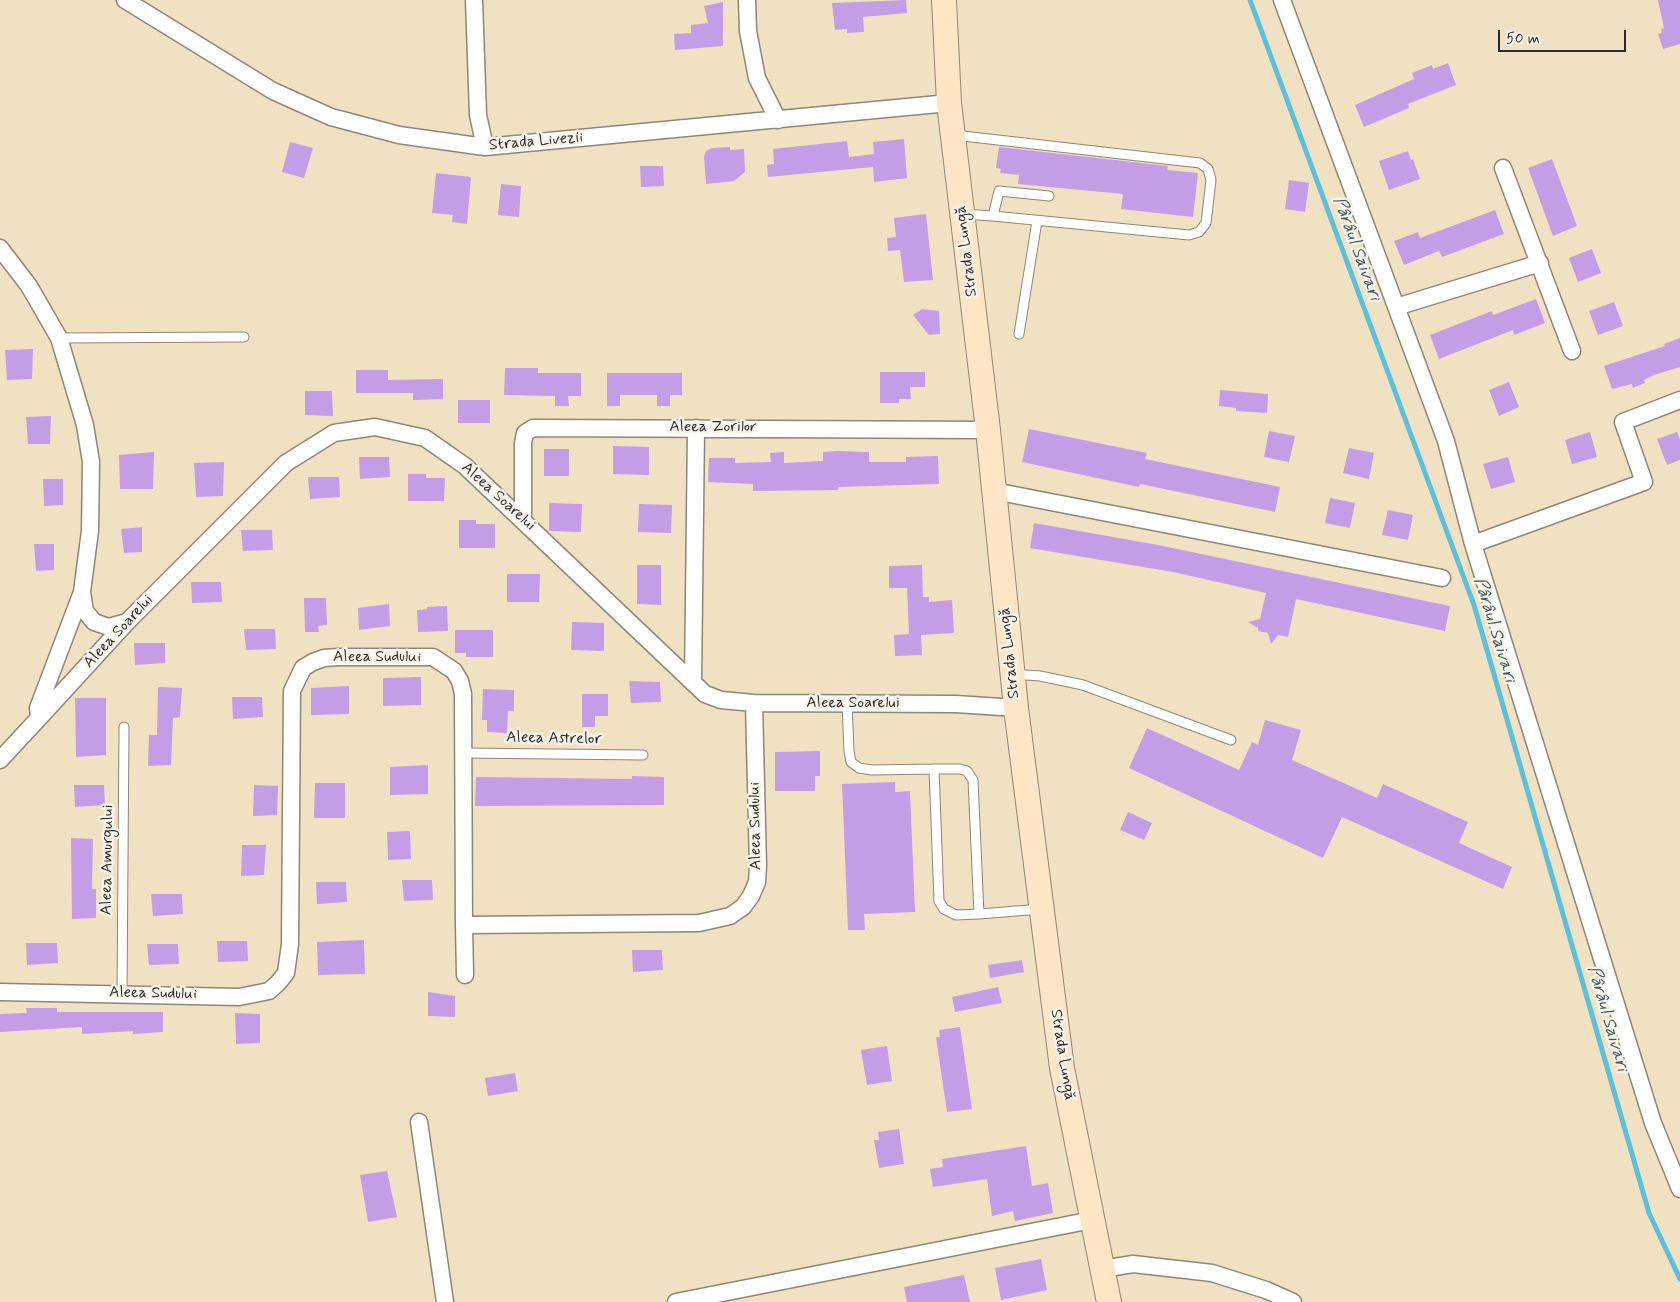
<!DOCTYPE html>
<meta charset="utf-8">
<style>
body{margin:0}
#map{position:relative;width:1680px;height:1302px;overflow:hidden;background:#f1e1c3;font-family:Mynerve,sans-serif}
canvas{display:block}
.scale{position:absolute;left:1498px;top:30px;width:128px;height:22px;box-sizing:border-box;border:2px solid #2b2b2b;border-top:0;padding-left:6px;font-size:15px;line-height:18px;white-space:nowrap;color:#2b2b2b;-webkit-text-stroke:4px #f7f3e8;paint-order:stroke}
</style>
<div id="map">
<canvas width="1680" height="1302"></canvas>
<div class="scale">50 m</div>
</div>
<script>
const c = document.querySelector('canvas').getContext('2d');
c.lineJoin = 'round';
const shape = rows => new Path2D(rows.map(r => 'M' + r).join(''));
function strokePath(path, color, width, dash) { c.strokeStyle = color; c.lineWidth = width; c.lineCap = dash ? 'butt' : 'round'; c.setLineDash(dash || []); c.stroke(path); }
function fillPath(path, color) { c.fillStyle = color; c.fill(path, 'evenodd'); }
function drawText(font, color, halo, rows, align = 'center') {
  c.font = font + ' Mynerve,sans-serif'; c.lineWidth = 5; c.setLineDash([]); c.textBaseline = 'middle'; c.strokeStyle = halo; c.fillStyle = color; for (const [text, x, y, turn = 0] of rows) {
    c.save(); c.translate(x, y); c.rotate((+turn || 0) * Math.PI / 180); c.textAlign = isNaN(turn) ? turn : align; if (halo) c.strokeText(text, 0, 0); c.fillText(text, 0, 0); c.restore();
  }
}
strokePath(shape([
 [1250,0,1474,605,1649,1213,1680,1279]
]), '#5dc0db', 5);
fillPath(shape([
 [906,0,907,13,863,17,864,32,847,33,847,29,835,30,832,3],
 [1658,0,1680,0,1680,44,1663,49,1658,34,1662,33,1661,29,1664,28],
 [723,2,723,46,675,50,674,34,691,33,691,25,708,23,704,6],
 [1448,63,1456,85,1408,104,1409,108,1364,127,1355,105,1414,79,1412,73,1432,65,1433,69],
 [904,139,907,178,874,182,873,167,768,177,767,165,774,164,773,149,847,141,849,157,874,154,873,142],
 [290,142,313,148,304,178,282,172],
 [730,147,730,150,744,149,745,172,734,181,706,184,704,156,706,151,712,148],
 [999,147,1168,166,1167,170,1198,173,1193,217,1121,209,1123,194,1018,184,1019,175,1000,173,1001,169,996,168],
 [1408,151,1411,160,1413,159,1420,179,1389,190,1379,161],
 [1552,159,1577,226,1553,236,1528,168],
 [640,166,663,166,664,186,641,187],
 [436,173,471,177,467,224,452,222,453,215,432,213],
 [1289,180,1309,183,1305,212,1285,209],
 [501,184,521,186,519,217,498,215],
 [1495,210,1504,234,1442,257,1439,251,1404,265,1394,241,1418,232,1420,238],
 [926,214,933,280,904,282,900,250,888,251,887,238,896,237,894,218],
 [1592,249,1601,273,1578,282,1569,258],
 [1536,299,1545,323,1514,335,1513,330,1439,359,1430,335,1492,311,1493,315],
 [1614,302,1623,326,1598,335,1589,311],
 [922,309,939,311,940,334,929,335,913,315],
 [1680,338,1680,367,1654,375,1644,380,1645,383,1633,388,1632,384,1612,389,1604,366,1665,346,1664,344],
 [33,349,32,379,7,380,5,350],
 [505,368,538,368,538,373,581,373,581,396,568,396,569,406,555,406,555,396,504,395],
 [356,370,388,370,388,380,443,379,443,399,413,400,413,393,356,393],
 [880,372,925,372,925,387,910,387,911,399,899,399,899,403,880,403],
 [607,373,682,373,682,395,670,395,670,406,657,406,657,395,620,395,620,406,607,406],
 [1509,382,1519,407,1499,416,1489,390],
 [1220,390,1268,394,1267,413,1236,411,1236,408,1219,406],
 [305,391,332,391,333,416,305,415],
 [458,400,490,400,490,423,458,423],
 [51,416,50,444,28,444,26,417],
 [1029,429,1147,453,1145,459,1280,487,1275,512,1140,484,1139,487,1022,462],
 [1269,431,1295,436,1289,462,1264,457],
 [1590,432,1597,457,1572,464,1565,440],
 [1677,432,1680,439,1680,460,1667,465,1657,439],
 [613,446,649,447,649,475,613,474],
 [1349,448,1374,453,1369,479,1343,473],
 [544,449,569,449,569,476,544,476],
 [837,451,869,452,869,462,906,462,906,457,938,456,939,484,838,487,838,490,753,491,753,484,708,482,709,458,735,458,735,463,771,462,770,453,784,452,784,463,823,461,823,452],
 [154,452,153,489,120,489,119,455],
 [359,457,389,457,390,477,360,479],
 [1508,457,1515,482,1491,489,1483,464],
 [224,462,223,496,196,497,194,463],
 [408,474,426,474,426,478,445,478,444,501,408,501],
 [308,477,339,477,340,497,310,499],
 [43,479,63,479,63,505,44,506],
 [1330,498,1355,503,1350,528,1325,523],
 [549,503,582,504,581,532,549,531],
 [639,504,672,505,671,533,638,532],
 [1388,510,1413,515,1408,540,1382,535],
 [459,520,476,520,476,524,495,524,495,548,459,548],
 [1034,523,1158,545,1450,606,1445,631,1296,599,1288,637,1278,635,1271,644,1268,633,1258,631,1258,628,1248,622,1260,619,1266,593,1173,572,1030,548],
 [142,527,142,552,124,553,121,529],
 [241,530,272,530,273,550,243,551],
 [34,544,54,544,54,570,36,571],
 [637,565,661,565,661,605,637,604],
 [922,565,923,597,929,597,929,602,952,600,954,633,921,635,922,655,895,656,894,635,909,634,907,588,889,588,889,566],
 [507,574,540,574,539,602,507,602],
 [191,582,221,582,222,602,192,603],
 [304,598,326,598,327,625,318,626,319,632,305,632],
 [389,604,390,626,359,630,358,608],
 [447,606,448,631,418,632,417,610,427,609,427,607],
 [572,622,604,623,604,651,571,650],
 [244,629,275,629,276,649,246,650],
 [455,630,493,630,493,657,466,657,466,653,455,653],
 [134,643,165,643,165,663,135,665],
 [421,677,421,705,383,706,383,678],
 [629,681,660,682,661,702,631,703],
 [349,686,349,714,311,715,311,688],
 [158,687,182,688,180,717,173,718,171,765,148,766,149,735,157,735],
 [483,689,514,690,514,711,508,711,507,733,487,732,487,720,482,720],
 [582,694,608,694,608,716,595,716,595,727,582,727],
 [232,697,262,697,263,717,233,719],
 [75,698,106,698,106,755,76,757],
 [1265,720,1301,730,1292,760,1377,798,1383,784,1468,822,1459,843,1512,867,1503,889,1342,817,1323,858,1129,768,1147,728,1239,770,1252,742,1258,745],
 [820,751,820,776,815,776,815,791,775,791,775,752],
 [428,765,428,794,390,795,390,767],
 [632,776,664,777,664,805,475,806,476,777,632,779],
 [895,782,895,792,910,791,915,912,864,914,865,930,848,930,842,784],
 [315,783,345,783,345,818,314,818],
 [74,785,104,785,105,805,75,807],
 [254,785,278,786,277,815,253,816],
 [1128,812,1152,823,1144,840,1120,830],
 [410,831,411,859,388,860,387,832],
 [71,838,93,839,92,889,96,889,96,918,72,919],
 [242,845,266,845,264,875,241,876],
 [402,880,432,880,433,900,404,901],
 [316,882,346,882,347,902,317,904],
 [151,894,182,894,183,914,153,916],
 [364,940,365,974,318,975,317,942],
 [217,941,247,941,248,961,218,962],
 [26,943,57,943,58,963,27,965],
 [147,944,178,944,179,964,149,965],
 [632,950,662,950,663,970,633,972],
 [1022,960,1024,972,990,978,988,965],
 [998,987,1002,1003,955,1012,952,997],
 [428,992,455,996,455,1017,428,1016],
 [26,1008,57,1008,57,1012,163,1012,163,1032,133,1034,133,1031,82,1034,82,1027,0,1032,0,1014,27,1013],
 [235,1013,260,1014,260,1043,236,1044],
 [960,1027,972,1109,947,1112,936,1037,940,1037,939,1030],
 [887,1046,892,1081,867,1085,861,1050],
 [515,1073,518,1091,488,1096,485,1078],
 [899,1129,904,1164,879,1168,874,1140,879,1140,878,1132],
 [1026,1146,1032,1186,1048,1183,1053,1213,1015,1221,1013,1211,992,1216,987,1179,933,1187,930,1169,943,1167,942,1159],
 [387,1171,397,1217,368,1222,360,1175],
 [1041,1259,1047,1290,1001,1300,995,1268],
 [964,1275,970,1302,907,1302,904,1287]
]), '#c39ee6');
const lane = shape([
 [954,135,1200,163,1208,169,1211,180,1206,223,1199,232,1189,235,993,216],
 [963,214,993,216,999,191,1049,196],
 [1019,334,1037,221],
 [59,338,244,337],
 [1012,674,1040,676,1083,685,1231,740],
 [847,703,849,751,851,762,859,768,872,770,934,769,960,769,967,771,973,780,979,914,956,915,944,909,939,901,934,769],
 [464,753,643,755],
 [979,914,1041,909],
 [122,993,124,727]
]);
const street = shape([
 [125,0,273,91,331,117,399,135,485,147,949,103],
 [474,0,478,115,485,147],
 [747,0,748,31,757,78,778,120],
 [1282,0,1446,441,1473,544,1653,1123,1680,1189],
 [1503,168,1572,351],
 [0,248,29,286,59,338,85,425,91,462,90,531,82,592,38,708,39,718,0,760],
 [1396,307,1540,263],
 [994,491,1442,578],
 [523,519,523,443,525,433,533,428,988,430],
 [1473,544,1644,482,1623,422,1680,400],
 [82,592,85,611,94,622,109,627,127,622],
 [693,683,696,428],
 [39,718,127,622,286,463,334,433,375,427,425,438,465,466,705,694,721,700,754,703,956,704,1016,708],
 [464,925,465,975],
 [0,992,239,997,269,991,278,983,286,973,290,944,292,691,303,668,313,662,324,658,338,657,433,657,454,671,460,681,463,694,464,925,699,923,730,916,743,907,751,896,757,882,758,866,754,703],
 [419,1122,445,1302],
 [1102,1269,1133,1264,1212,1273,1266,1290,1293,1302],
 [676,1302,1092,1220]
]);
const secondary = shape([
 [944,0,949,103,988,430,1016,708,1062,1068,1109,1302]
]);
strokePath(lane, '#8e8677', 11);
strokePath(street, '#8e8677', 19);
strokePath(secondary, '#8e8677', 26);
strokePath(lane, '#fff', 9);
strokePath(street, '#fff', 16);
strokePath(secondary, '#fde5c5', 24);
drawText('16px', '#2b2b2b', '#f7f3e8', [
 ["Strada Livezii",536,142,-5],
 ["Strada Lungă",967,251,-97],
 ["Aleea Zorilor",713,428],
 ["Aleea Soarelui",498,497,42],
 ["Aleea Soarelui",119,632,-47],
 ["Strada Lungă",1010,653,-96],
 ["Aleea Sudului",377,658],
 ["Aleea Soarelui",853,704],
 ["Aleea Astrelor",554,739,1],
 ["Aleea Sudului",756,826,-91],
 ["Aleea Amurgului",108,860,-89],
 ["Aleea Sudului",153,994,1],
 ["Strada Lungă",1062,1055,81]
]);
drawText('italic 18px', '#3a5860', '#f7f3e8', [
 ["Pârâul Saivari",1356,249,70],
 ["Pârâul Saivari",1494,630,73],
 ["Pârâul Saivari",1607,1019,74]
]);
</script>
